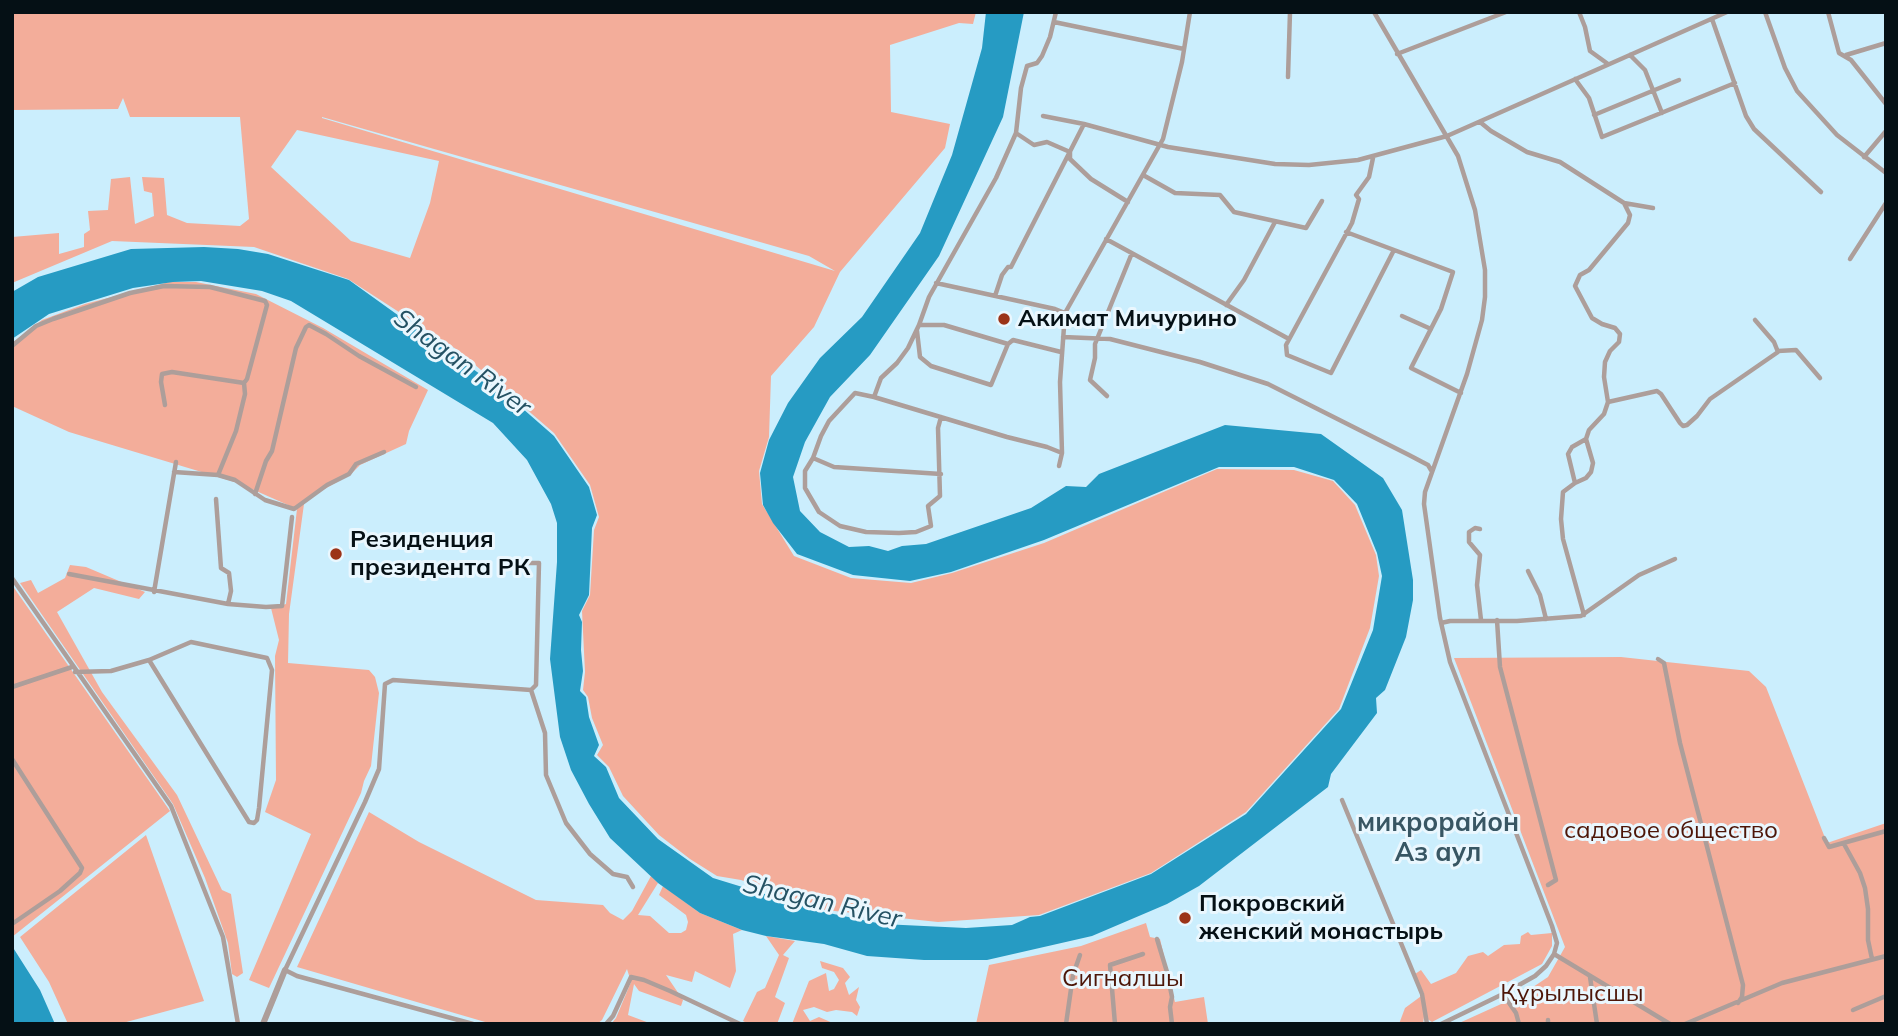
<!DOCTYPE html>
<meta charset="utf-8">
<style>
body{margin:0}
#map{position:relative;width:1898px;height:1036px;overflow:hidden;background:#cbeefd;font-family:Mulish,sans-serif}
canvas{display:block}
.frame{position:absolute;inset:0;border:14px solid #051015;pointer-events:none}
</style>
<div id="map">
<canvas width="1898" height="1036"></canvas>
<div class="frame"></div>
</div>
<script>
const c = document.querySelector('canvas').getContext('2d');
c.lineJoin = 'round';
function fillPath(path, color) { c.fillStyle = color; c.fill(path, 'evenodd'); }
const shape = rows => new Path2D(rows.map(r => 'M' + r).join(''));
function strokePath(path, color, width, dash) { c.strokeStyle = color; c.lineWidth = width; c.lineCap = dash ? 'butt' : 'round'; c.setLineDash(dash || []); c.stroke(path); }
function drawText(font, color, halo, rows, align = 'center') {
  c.font = font + ' Mulish,sans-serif'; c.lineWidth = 6; c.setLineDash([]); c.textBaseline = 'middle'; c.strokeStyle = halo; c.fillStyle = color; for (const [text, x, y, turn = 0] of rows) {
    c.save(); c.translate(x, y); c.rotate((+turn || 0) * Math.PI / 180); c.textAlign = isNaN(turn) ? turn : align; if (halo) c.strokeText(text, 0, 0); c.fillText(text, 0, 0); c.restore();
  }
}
fillPath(shape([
 [12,12,976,12,973,24,959,23,890,45,891,112,950,124,945,148,840,272,814,327,771,376,769,437,759,471,762,504,794,556,851,578,911,583,952,573,1044,543,1217,469,1294,470,1333,481,1355,505,1376,555,1379,576,1370,628,1339,709,1246,812,1151,873,1039,915,938,922,825,910,741,880,717,876,690,859,659,835,623,796,609,767,597,755,603,745,592,718,588,697,583,690,585,672,582,611,590,595,594,530,599,517,590,485,554,433,459,351,348,279,254,247,112,241,12,283,12,237,59,233,59,254,84,247,84,234,90,230,88,211,108,210,111,179,130,177,135,224,154,216,152,193,144,191,142,177,164,178,167,215,187,223,240,226,249,219,240,117,130,117,123,98,118,109,12,110],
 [322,117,809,256,835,271,322,118],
 [297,130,439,161,430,203,410,258,351,241,271,167],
 [169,282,196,282,256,294,323,328,428,390,409,431,406,444,360,465,351,474,321,491,304,504,289,614,288,663,369,670,375,677,379,693,371,766,364,781,361,793,269,988,249,980,311,834,265,812,276,780,275,656,279,640,271,608,286,604,297,509,238,483,69,432,12,406,12,343,42,320,85,304],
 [70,565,86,567,145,592,139,599,94,588,57,612,102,692,177,795,222,890,231,894,243,973,237,977,232,974,228,943,205,878,173,804,20,583,31,580,38,593,65,578],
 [12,585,170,811,12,937],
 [1621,657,1749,671,1766,687,1827,843,1886,823,1886,1024,1457,1024,1521,995,1548,977,1565,947,1454,658],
 [369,812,419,842,536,900,603,905,610,913,623,920,632,911,651,876,658,883,638,915,650,916,669,933,681,933,686,930,688,922,686,915,659,895,663,886,700,913,742,930,733,934,736,971,730,988,695,971,692,982,666,975,683,1000,681,1006,639,991,634,984,628,1015,652,1024,611,1024,616,1018,631,982,627,969,602,1020,597,1024,492,1024,297,967],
 [146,835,204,1001,119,1024,68,1024,49,982,20,937],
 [1146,923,1150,937,1160,939,1175,1002,1204,997,1208,1024,976,1024,989,965,1081,946],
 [1528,932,1531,935,1552,933,1552,946,1542,964,1432,1022,1424,1017,1423,1024,1399,1024,1405,1008,1424,994,1415,974,1421,970,1431,984,1456,973,1468,956,1483,952,1488,956,1504,945,1520,944,1521,936],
 [766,936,795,941,783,955,789,958,775,997,785,1003,777,1024,749,1024,743,1021,757,992,765,988,779,955],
 [820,961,843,968,850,977,845,983,849,995,859,987,856,1000,860,1007,857,1016,852,1012,836,1010,827,1012,814,1007,803,1010,810,1021,819,1017,835,1024,792,1024,809,981,826,973,829,991,834,989,839,980,834,972,822,968]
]), '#f3ad9a');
fillPath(shape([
 [986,12,1024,12,1003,117,939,256,870,355,830,397,805,442,793,477,800,511,820,532,849,547,869,546,888,551,902,546,926,544,1031,508,1066,486,1086,487,1099,474,1225,425,1321,434,1383,478,1402,510,1413,580,1413,600,1406,637,1385,690,1376,698,1377,713,1331,774,1328,787,1199,886,1167,904,1092,936,987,960,924,960,867,956,824,944,766,936,742,930,700,913,658,883,610,838,589,804,571,770,560,737,550,659,557,562,557,523,551,504,527,460,493,423,291,301,262,291,201,281,173,282,133,288,49,314,12,339,12,292,38,277,131,249,204,247,238,249,268,254,349,280,498,387,554,436,589,487,597,515,592,528,589,595,579,615,582,622,581,650,583,671,580,691,586,697,589,717,599,745,594,756,606,767,619,798,658,839,713,878,824,912,882,924,966,928,1012,925,1030,917,1040,916,1151,874,1246,814,1341,709,1373,630,1382,576,1377,553,1357,504,1334,480,1294,467,1219,467,1044,540,951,572,910,581,853,575,797,554,773,523,763,505,760,473,769,440,788,403,820,358,862,317,920,233,952,155,982,48],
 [12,946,40,990,55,1024,12,1024]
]), '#269bc3');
strokePath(shape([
 [1374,12,1458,156,1475,210,1485,270,1485,297,1482,320,1467,374,1425,492,1424,504,1440,618,1450,662,1552,926,1557,943,1554,954,1546,966,1535,976,1503,994,1441,1024],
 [1579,12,1585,27,1590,51,1608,64],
 [1765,12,1785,68,1797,91,1837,135,1886,173],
 [1828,12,1839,53,1851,60,1886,104],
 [1712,19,1746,116,1754,129,1821,192],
 [1054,22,1184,49],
 [1397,54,1506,12],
 [1630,55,1645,70,1662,113],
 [1846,55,1886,43],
 [1288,77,1290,12],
 [1575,79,1589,98,1602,137,1735,83],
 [1594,115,1679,80],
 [1043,116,1084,124,1168,147,1275,164,1309,165,1358,160,1447,136,1727,12],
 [1480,122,1491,131,1527,152,1560,162,1624,203,1653,208],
 [1016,133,1034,145,1047,142,1070,152,1070,159,1091,179,1128,202],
 [1864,157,1886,131],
 [1373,158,1369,177,1356,195,1359,199,1352,223,1286,345,1287,355,1331,373,1394,250],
 [1143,175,1175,193,1220,195,1234,212,1306,228,1322,201],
 [1346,232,1453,272,1441,309,1411,368,1461,393],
 [1106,239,1289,339],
 [1850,259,1886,203],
 [936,283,1055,309,1065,313],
 [995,296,1002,275,1008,267,1011,267,1084,124],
 [1226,305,1244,280,1275,222],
 [1402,316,1431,329],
 [919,325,944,325,1008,344,1013,340,1061,352],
 [917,331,920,357,931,366,991,385,1008,344],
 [1063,337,1110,339,1200,362,1268,384,1409,455,1428,465,1431,470],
 [12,346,36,326,53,319,130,293,164,286,210,287,265,301,267,305,247,379,244,383,172,372,162,374,161,382,165,405],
 [1778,351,1796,350,1820,378],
 [1107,396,1090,380,1095,358,1095,344,1132,253],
 [874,397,1007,437,1047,447,1062,453],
 [1608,402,1657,391,1661,394,1680,423,1683,426,1687,425,1697,416,1710,399,1778,352,1774,342,1755,320],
 [941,417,938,428,940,496,928,506,931,526,916,532,899,533,866,532,840,526,819,512,805,488,805,471,813,458,821,436,829,421,855,393,874,397,881,378,897,363,908,348,919,325,929,297,996,178,1016,133,1021,88,1027,66,1037,63,1042,56,1050,37,1056,12],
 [813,458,834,467,941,474],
 [1059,466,1062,453,1060,382,1065,313,1163,139,1182,62,1190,12],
 [174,472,218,475,235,480,265,500,294,509,327,485,349,474,356,464,384,452],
 [218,475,236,431,245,394,244,383],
 [1575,483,1568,454,1572,447,1586,439],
 [255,494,266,461,272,451,296,348,306,327,309,325,326,334,359,356,416,387],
 [216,499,221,568,229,573,231,591,228,604],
 [1480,529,1475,528,1469,532,1469,542,1480,555,1477,585,1481,620],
 [1528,571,1540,595,1546,619],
 [69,574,228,604,266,607,282,606,292,517],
 [12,578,171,806,223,937,238,1024],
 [154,592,176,462],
 [1584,615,1563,539,1561,519,1563,492,1575,483,1586,478,1591,472,1593,463,1586,439,1589,430,1604,414,1608,402,1604,377,1605,362,1610,351,1619,342,1620,334,1615,328,1602,324,1592,318,1575,286,1580,275,1589,270,1628,223,1630,215,1624,203],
 [1497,620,1500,667,1556,880,1548,885],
 [1441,623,1450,621,1517,621,1581,616,1639,575,1675,559],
 [1658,659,1664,663,1680,743,1743,985,1742,997,1738,1003],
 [75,672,111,671,149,660,191,642,267,658,272,670,259,808,257,820,254,823,249,822,149,660],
 [12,687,72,667],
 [531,690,545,733,546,775,566,823,590,854,613,874,627,877,633,887],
 [12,759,82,868,80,873,60,891,12,924],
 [1342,800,1422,994,1427,1024],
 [1824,838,1829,847,1886,831],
 [1844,844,1860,873,1865,888,1868,909,1868,940,1872,959],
 [1157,939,1167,972,1172,997,1170,1007,1172,1024],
 [1554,954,1670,1024],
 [1590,977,1597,1024],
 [1503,994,1516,1013,1519,1024],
 [1853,1010,1886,996],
 [1548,1020,1548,1024],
 [473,1024,297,976,285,970,365,802,379,769,385,684,393,680,531,690,536,685,539,563,519,563],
 [606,1024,613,1016,631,977,644,980,670,991,740,1024],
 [1066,1024,1073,975,1080,955],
 [1115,1024,1110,965,1143,954],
 [1685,1024,1782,983,1886,956]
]), '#ad9e9a', 4.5);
strokePath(shape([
 [263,1024,285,970]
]), '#ad9e9a', 6);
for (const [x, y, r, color] of [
 [1004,319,7,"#9b3318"],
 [336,554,7,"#9b3318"],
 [1185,918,7,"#9b3318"]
]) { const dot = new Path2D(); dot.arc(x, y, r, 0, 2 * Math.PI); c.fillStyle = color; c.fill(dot); strokePath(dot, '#eaf7fe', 2.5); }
drawText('bold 24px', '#051015', '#eaf7fe', [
 ["Акимат Мичурино",1018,319],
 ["Резиденция",350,540],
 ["президента РК",350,568],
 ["Покровский",1199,904],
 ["женский монастырь",1199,932]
], 'left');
drawText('24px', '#4d1608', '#eaf7fe', [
 ["садовое общество",1671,831],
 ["Сигналшы",1123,979],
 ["Құрылысшы",1572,994]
]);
drawText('italic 26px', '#255264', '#eaf7fe', [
 ["Shagan River",462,363,36],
 ["Shagan River",822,902,13]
]);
drawText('bold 26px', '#385663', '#eaf7fe', [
 ["микрорайон",1438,823],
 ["Аз аул",1438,853]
]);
</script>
